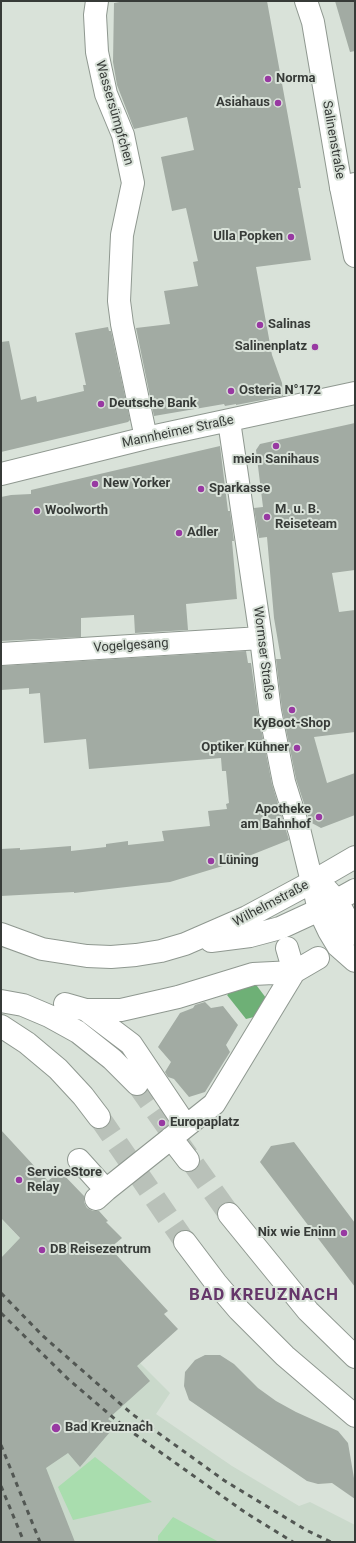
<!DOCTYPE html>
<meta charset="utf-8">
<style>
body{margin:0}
#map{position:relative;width:356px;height:1543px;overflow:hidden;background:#d9e2d9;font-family:Roboto,sans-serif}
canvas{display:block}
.frame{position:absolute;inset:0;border:2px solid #373b38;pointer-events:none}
</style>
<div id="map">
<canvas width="356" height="1543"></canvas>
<div class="frame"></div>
</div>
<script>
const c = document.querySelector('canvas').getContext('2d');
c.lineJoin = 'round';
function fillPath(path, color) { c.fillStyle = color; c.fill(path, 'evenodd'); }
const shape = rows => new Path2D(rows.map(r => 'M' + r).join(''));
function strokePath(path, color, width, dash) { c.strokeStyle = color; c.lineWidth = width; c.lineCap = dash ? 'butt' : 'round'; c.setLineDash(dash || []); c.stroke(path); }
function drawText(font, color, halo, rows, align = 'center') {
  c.font = font + ' Roboto,sans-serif'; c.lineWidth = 4; c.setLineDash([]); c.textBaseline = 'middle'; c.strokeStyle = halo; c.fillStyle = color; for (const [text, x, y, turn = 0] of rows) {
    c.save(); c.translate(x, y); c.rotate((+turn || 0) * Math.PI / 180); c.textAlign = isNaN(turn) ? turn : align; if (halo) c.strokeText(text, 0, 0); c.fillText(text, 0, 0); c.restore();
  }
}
fillPath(shape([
 [1,1218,57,1279,79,1298,140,1363,170,1393,156,1414,232,1466,299,1506,310,1502,355,1525,355,1542,1,1542]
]), '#cad9cb');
fillPath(shape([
 [95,1457,152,1502,73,1520,58,1487],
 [173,1517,219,1542,158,1542,158,1536]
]), '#a9ddae');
fillPath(shape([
 [254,982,266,998,254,1017,246,1019,227,995,235,988]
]), '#6eb076');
fillPath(shape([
 [125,1,267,1,301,188,298,188,311,260,256,267,272,355,282,383,283,396,236,405,236,404,225,406,224,404,154,416,136,328,170,324,164,291,198,286,193,262,198,261,186,208,172,211,161,157,194,150,187,117,134,129,117,85,113,62,114,3],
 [335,1,355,1,355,51,350,52],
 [108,327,109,331,111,331,130,420,128,422,1,452,1,342,9,341,21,400,36,396,37,402,84,391,83,385,86,385,75,333],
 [355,423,355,570,332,573,339,612,355,610,355,732,314,737,327,783,355,773,355,815,321,828,310,822,296,779,282,709,276,659,281,659,274,618,267,537,259,538,254,508,263,507,256,450,260,444],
 [220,446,228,511,230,511,234,541,232,541,237,599,186,604,188,630,135,633,134,615,81,618,81,637,1,641,1,497,11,495,31,494,31,490],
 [246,651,248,663,251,663,258,713,272,784,289,840,226,865,170,882,74,893,74,892,1,896,1,849,20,848,20,850,71,846,71,851,106,847,106,844,128,841,128,845,164,841,162,831,210,826,208,811,227,809,226,804,229,803,226,771,222,771,221,758,89,769,86,739,44,743,40,693,29,694,29,688,1,690,1,666],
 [205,1002,211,1008,223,1006,238,1025,226,1045,230,1052,205,1092,189,1097,174,1079,168,1077,165,1072,171,1062,158,1047,180,1013,193,1008,195,1005],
 [1,1130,48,1181,60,1171,84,1196,84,1202,87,1208,93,1211,99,1211,108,1221,106,1222,122,1238,110,1248,168,1311,164,1314,178,1329,137,1366,150,1381,108,1419,116,1425,80,1467,68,1453,46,1468,75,1542,1,1542,1,1258,20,1238,1,1218],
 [294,1142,355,1223,355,1287,260,1162,271,1146],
 [205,1355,220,1355,234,1364,258,1388,276,1401,296,1412,338,1431,348,1443,355,1484,355,1499,332,1483,318,1484,307,1481,189,1400,184,1386,185,1372,195,1360]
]), '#a2aba3');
strokePath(shape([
 [137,1084,229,1214],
 [99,1117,185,1242]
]), '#b9c1b9', 22, [22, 11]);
const street = shape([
 [97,1,95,15,97,52,106,94,123,135,133,183,122,235,119,301,122,324,146,438],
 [341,187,355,184],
 [229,421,261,638,270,711,284,782,300,833,312,882],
 [1,474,146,438,355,393],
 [1,654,261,638],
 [1,1001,23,1005,49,1016,78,1032,112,1059,137,1084],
 [65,1004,86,1010,121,1010,178,997,253,974,294,972,318,958],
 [86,1010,131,1044,186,1126],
 [1,1026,27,1043,58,1069,83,1096,99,1117],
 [171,1138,188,1160],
 [79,1160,106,1190,96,1199],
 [106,1190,214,1104,294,972,287,948],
 [229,1214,308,1311,355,1357],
 [185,1242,216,1283,239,1310,285,1356,355,1416]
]);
const secondary = shape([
 [327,890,337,901,355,934],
 [316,897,319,910,329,931,338,946,355,961],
 [1,934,42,949,87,956,111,957,136,955,161,951,185,944,247,917,312,882,355,857],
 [211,941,250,936,280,928,319,910,355,890]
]);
const primary = shape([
 [306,1,313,22,341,187,355,256]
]);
strokePath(street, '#8f9890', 24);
strokePath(secondary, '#8f9890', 24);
strokePath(primary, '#8f9890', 24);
strokePath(street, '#fff', 22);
strokePath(secondary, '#fff', 22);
strokePath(primary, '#fff', 22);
strokePath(shape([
 [1,1293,43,1336,132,1414,225,1481,306,1530,331,1542],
 [1,1313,67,1378,122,1425,246,1513,293,1542],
 [1,1445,40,1542],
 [1,1486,24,1542]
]), '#525753', 3, [5, 5]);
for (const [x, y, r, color] of [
 [268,79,4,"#9839a2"],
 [278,103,4,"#9839a2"],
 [291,237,4,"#9839a2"],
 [260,325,4,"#9839a2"],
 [315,347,4,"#9839a2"],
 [231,391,4,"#9839a2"],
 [101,404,4,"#9839a2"],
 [276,446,4,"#9839a2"],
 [95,484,4,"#9839a2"],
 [201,489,4,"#9839a2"],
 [37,511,4,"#9839a2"],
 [267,517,4,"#9839a2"],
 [179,533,4,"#9839a2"],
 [292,710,4,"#9839a2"],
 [297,748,4,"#9839a2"],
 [319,817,4,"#9839a2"],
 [211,861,4,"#9839a2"],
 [162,1123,4,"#9839a2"],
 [19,1180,4,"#9839a2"],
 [344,1233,4,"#9839a2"],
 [42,1250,4,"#9839a2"],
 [56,1428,5,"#9839a2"]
]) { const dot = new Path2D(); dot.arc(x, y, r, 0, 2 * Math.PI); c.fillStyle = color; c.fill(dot); strokePath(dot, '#d9e2d9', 1.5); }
drawText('bold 13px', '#373b38', '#d9e2d9', [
 ["Norma",276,79],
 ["Asiahaus",270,103,"right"],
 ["Ulla Popken",283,237,"right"],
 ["Salinas",268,325],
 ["Salinenplatz",307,347,"right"],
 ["Osteria N°172",239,391],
 ["Deutsche Bank",109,404],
 ["mein Sanihaus",276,460,"center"],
 ["New Yorker",103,484],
 ["Sparkasse",209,489],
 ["M. u. B.",275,510],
 ["Reiseteam",275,525],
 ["Woolworth",45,511],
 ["Adler",187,533],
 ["KyBoot-Shop",292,724,"center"],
 ["Optiker Kühner",289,748,"right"],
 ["Apotheke",311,810,"right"],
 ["am Bahnhof",311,825,"right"],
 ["Lüning",219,861],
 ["Europaplatz",170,1123],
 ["ServiceStore",27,1173],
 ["Relay",27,1188],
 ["Nix wie Eninn",336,1233,"right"],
 ["DB Reisezentrum",50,1250],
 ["Bad Kreuznach",65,1428]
], 'left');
drawText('13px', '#373b38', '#d9e2d9', [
 ["Wassersümpfchen",114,113,74],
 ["Salinenstraße",333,140,80],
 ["Mannheimer Straße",178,432,-12],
 ["Vogelgesang",131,646,-4],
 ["Wormser Straße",263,653,83],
 ["Wilhelmstraße",271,904,-28]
]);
c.letterSpacing = '1px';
drawText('bold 17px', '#65366a', '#d9e2d9', [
 ["BAD KREUZNACH",264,1296]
]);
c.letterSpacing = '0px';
</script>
